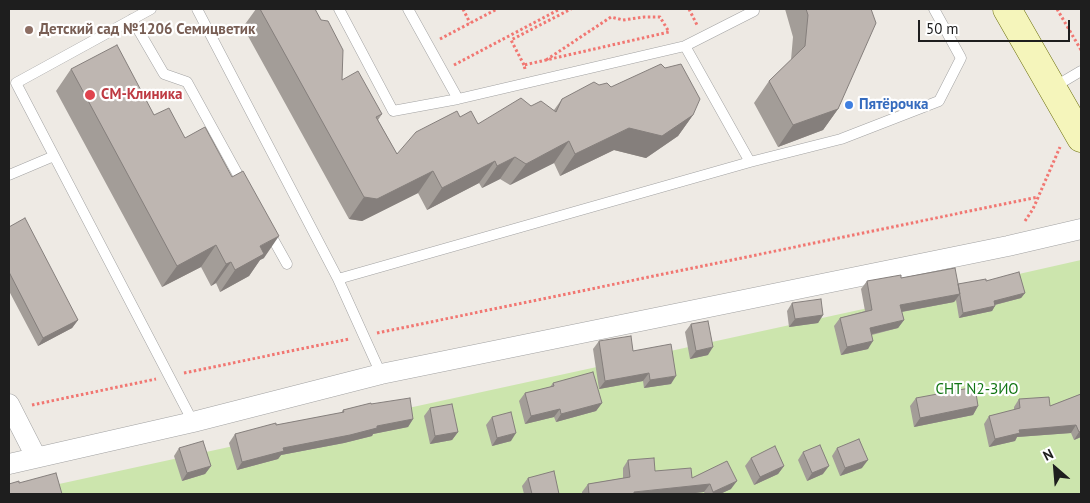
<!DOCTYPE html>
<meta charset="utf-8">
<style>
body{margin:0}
#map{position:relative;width:1090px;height:503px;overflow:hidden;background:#eeeae4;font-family:"PT Sans",sans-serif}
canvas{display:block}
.frame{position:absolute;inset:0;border:10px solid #1e1e1e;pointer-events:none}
.north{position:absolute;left:1030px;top:443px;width:50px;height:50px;-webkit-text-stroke:4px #fff;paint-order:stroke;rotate:333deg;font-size:14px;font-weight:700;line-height:20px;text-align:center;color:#1e1e1e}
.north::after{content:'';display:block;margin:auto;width:18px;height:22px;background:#1e1e1e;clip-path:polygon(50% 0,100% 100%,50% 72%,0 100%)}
.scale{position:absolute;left:918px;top:20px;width:152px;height:22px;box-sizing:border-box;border:2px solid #1e1e1e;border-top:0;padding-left:6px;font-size:15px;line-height:18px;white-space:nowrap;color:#1e1e1e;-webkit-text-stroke:4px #fff;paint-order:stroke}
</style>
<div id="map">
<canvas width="1090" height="503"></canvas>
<div class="frame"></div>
<div class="north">N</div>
<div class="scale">50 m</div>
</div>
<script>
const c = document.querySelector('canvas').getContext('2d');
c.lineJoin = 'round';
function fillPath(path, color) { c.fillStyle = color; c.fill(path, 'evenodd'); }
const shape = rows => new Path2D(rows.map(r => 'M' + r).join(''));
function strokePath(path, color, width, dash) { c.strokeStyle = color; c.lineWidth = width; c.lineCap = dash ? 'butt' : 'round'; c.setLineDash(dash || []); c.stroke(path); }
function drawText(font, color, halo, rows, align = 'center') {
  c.font = font + ' "PT Sans",sans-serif'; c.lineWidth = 4.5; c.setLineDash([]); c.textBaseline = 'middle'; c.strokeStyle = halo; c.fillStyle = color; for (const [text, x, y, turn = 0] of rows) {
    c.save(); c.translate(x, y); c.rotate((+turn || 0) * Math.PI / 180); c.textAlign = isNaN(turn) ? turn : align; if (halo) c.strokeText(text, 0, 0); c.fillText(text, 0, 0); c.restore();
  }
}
fillPath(shape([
 [1081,260,1081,494,13,494,868,308]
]), '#cce5ad');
const service = shape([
 [151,9,16,83,193,422],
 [197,9,338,279,381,374],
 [339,9,393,111,458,99],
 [408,9,458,99,685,46,750,162,841,139,939,101,961,58,934,9],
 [132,19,164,74,187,82,243,184],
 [685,46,754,11],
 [1054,87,1081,71],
 [9,175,54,156],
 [268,230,287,264],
 [338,279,750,162]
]);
const minor = shape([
 [9,404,36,457],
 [9,464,193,422,381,374,1008,246,1081,229]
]);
const secondary = shape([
 [1007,9,1081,138]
]);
strokePath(service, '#a2a2a2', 11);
strokePath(minor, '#a2a2a2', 21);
strokePath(secondary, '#6a6e0b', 29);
strokePath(shape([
 [463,9,470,23],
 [689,9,697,25],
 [1057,9,1081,50],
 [440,39,497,9],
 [454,65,560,9],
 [524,65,511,40,571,9],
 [525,69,524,65,546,60,669,32,660,17,644,17,623,20,611,17,546,60],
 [1025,221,1033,209,1060,147],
 [377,333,1038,197],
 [184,373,349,339],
 [32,405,156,379]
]), '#f17772', 3, [2.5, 2.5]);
strokePath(service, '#fff', 10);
strokePath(minor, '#fff', 20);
strokePath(secondary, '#f5f5bb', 28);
fillPath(shape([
 [256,9,315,9,342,80,382,114,378,120,397,154,460,117,478,124,531,106,554,110,562,99,599,85,611,87,693,115,678,136,646,158,614,150,560,176,554,163,510,185,500,179,482,188,479,183,427,210,418,193,362,221,349,219,243,27],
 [785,9,871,9,838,109,823,130,778,147,754,103,769,81,791,60,793,37],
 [71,69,154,115,185,138,264,258,260,260,249,276,220,292,216,283,211,286,201,267,162,287,56,91],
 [9,227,78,320,72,328,38,346,9,291],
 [901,278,958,284,986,281,1025,293,1021,298,995,305,992,311,959,318,956,300,954,302,902,312,904,320,898,328,872,335,868,349,841,355,834,326,840,318,865,311,861,289,867,281],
 [792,303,823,315,818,323,789,327,787,311],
 [691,324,708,355,690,359,685,332],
 [599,341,633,351,671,384,644,388,643,381,599,389,593,349],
 [553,383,602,403,596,411,556,422,554,417,525,424,519,401,525,393,550,387],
 [1081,394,1081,437,1074,440,1071,433,1017,437,1015,441,989,447,984,424,989,416,1014,410,1014,407,1019,399,1050,406],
 [916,398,978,406,973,415,914,427,910,406],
 [371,404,413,419,408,427,373,434,372,436,344,443,281,455,278,459,237,470,229,443,235,434,276,425,341,413,343,410],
 [430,408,458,432,452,440,430,444,424,416],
 [492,417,511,441,492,446,486,425],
 [179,448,211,466,205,474,182,481,174,456],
 [837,448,862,468,840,476,832,456],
 [803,452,823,474,807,481,798,460],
 [751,458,784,466,778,474,754,485,745,466],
 [628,460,655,471,692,478,731,489,720,494,705,494,704,492,687,494,582,494,582,492,588,484,623,478,623,468],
 [528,478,559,494,524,494,522,486]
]), '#a39d98');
fillPath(shape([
 [838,109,823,130,778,147,793,125],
 [693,115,678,136,646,158,614,150,560,176,575,154,629,128],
 [569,141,554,163,510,185,526,164],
 [515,157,500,179,482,188,497,166],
 [495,161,479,183,427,210,442,188],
 [433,171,418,193,362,221,349,219,364,197],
 [279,236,264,258,260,260,249,276,220,292,235,270,260,246],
 [216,245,201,267,162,287,177,266],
 [231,262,216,283,211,286,226,264],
 [1025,293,1021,298,990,306,994,301],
 [960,294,954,302,895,313,900,305],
 [995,306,992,311,959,318,963,313],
 [823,315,818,323,789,327,795,319],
 [78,320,72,328,38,346,43,338],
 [904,320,898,328,864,336,870,328],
 [873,341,868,349,841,355,847,347],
 [713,347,708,355,690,359,696,351],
 [649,373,643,381,599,389,605,381],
 [676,376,671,384,644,388,650,380],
 [602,403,596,411,556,422,561,414],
 [978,406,973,415,914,427,920,418],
 [560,409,554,417,525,424,531,416],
 [413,419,408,427,373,434,372,436,344,443,281,455,278,459,237,470,242,462,283,448,377,426],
 [1076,425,1071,433,1017,437,1015,441,989,447,995,439,1019,430],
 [1081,431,1081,437,1074,440,1079,432],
 [458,432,452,440,430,444,435,436],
 [516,433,511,441,492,446,497,438],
 [868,460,862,468,840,476,845,468],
 [211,466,205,474,182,481,187,473],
 [784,466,778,474,754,485,760,477],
 [829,466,823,474,807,481,812,473],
 [737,481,731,489,720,494,712,494,713,492],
 [710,484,704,492,687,494,632,494,634,492]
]), '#857f7c');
const building = shape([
 [260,9,315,9,321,20,328,21,343,50,342,80,358,71,382,114,376,117,397,154,416,132,457,111,460,117,471,111,478,124,521,98,531,106,541,101,556,112,562,99,594,82,599,85,607,83,611,87,661,64,665,68,681,64,700,99,693,115,662,136,629,128,575,154,569,141,526,164,515,157,497,166,495,161,442,188,433,171,377,199,364,197,260,9],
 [806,9,871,9,876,23,838,109,793,125,769,81,805,46,808,15,806,9],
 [117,45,154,115,169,108,185,138,205,127,232,177,243,171,279,236,260,246,264,254,235,270,231,262,226,264,216,245,177,266,71,69,117,45],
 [25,218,78,320,43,338,9,272,9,227,25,218],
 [955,268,960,294,900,305,904,320,870,328,873,341,847,347,840,318,872,310,867,281,901,275,901,278,955,268],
 [1019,272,1025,293,994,301,995,306,963,313,958,284,986,279,986,281,1019,272],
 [821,299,823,315,795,319,792,303,821,299],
 [708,321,713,347,696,351,691,324,708,321],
 [631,336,633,351,671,344,676,376,650,380,649,373,605,381,599,341,631,336],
 [593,372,602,403,561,414,560,409,531,416,525,393,554,386,553,383,593,372],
 [975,387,978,406,920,418,916,398,975,387],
 [1081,394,1081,431,1079,432,1076,425,1019,430,1020,433,995,439,989,416,1020,408,1019,399,1049,397,1050,406,1081,394],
 [410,398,413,419,377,426,377,428,350,435,283,448,284,451,242,462,235,434,276,423,276,425,344,412,343,410,371,403,371,404,410,398],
 [452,404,458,432,435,436,430,408,452,404],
 [511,412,516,433,497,438,492,417,511,412],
 [859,439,868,460,845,468,837,448,859,439],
 [203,441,211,466,187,473,179,448,203,441],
 [820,445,829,466,812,473,803,452,820,445],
 [775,446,784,466,760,477,751,458,775,446],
 [654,458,655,471,691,468,692,478,727,461,737,481,713,492,710,484,634,492,634,494,582,494,589,494,588,484,630,477,628,460,654,458],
 [554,471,559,494,532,494,528,478,554,471],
 [56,473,62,494,9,494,9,484,19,481,19,483,56,473]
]);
fillPath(building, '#beb6b1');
strokePath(building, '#857f7c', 1);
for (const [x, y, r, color] of [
 [29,30,5,"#8d6e63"],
 [90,95,6,"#e0444e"],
 [849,105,5,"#3f7fe0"]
]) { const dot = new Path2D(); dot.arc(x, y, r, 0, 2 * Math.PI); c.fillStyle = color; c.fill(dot); strokePath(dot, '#fff', 2); }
drawText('bold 15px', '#785e54', '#fff', [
 ["Детский сад №1206 Семицветик",39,30]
], 'left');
drawText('bold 15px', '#be3a42', '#fff', [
 ["СМ-Клиника",101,95]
], 'left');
drawText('bold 15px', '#366cbe', '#fff', [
 ["Пятёрочка",859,105]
], 'left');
drawText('15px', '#127514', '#fff', [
 ["СНТ N2-ЗИО",977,390]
]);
</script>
